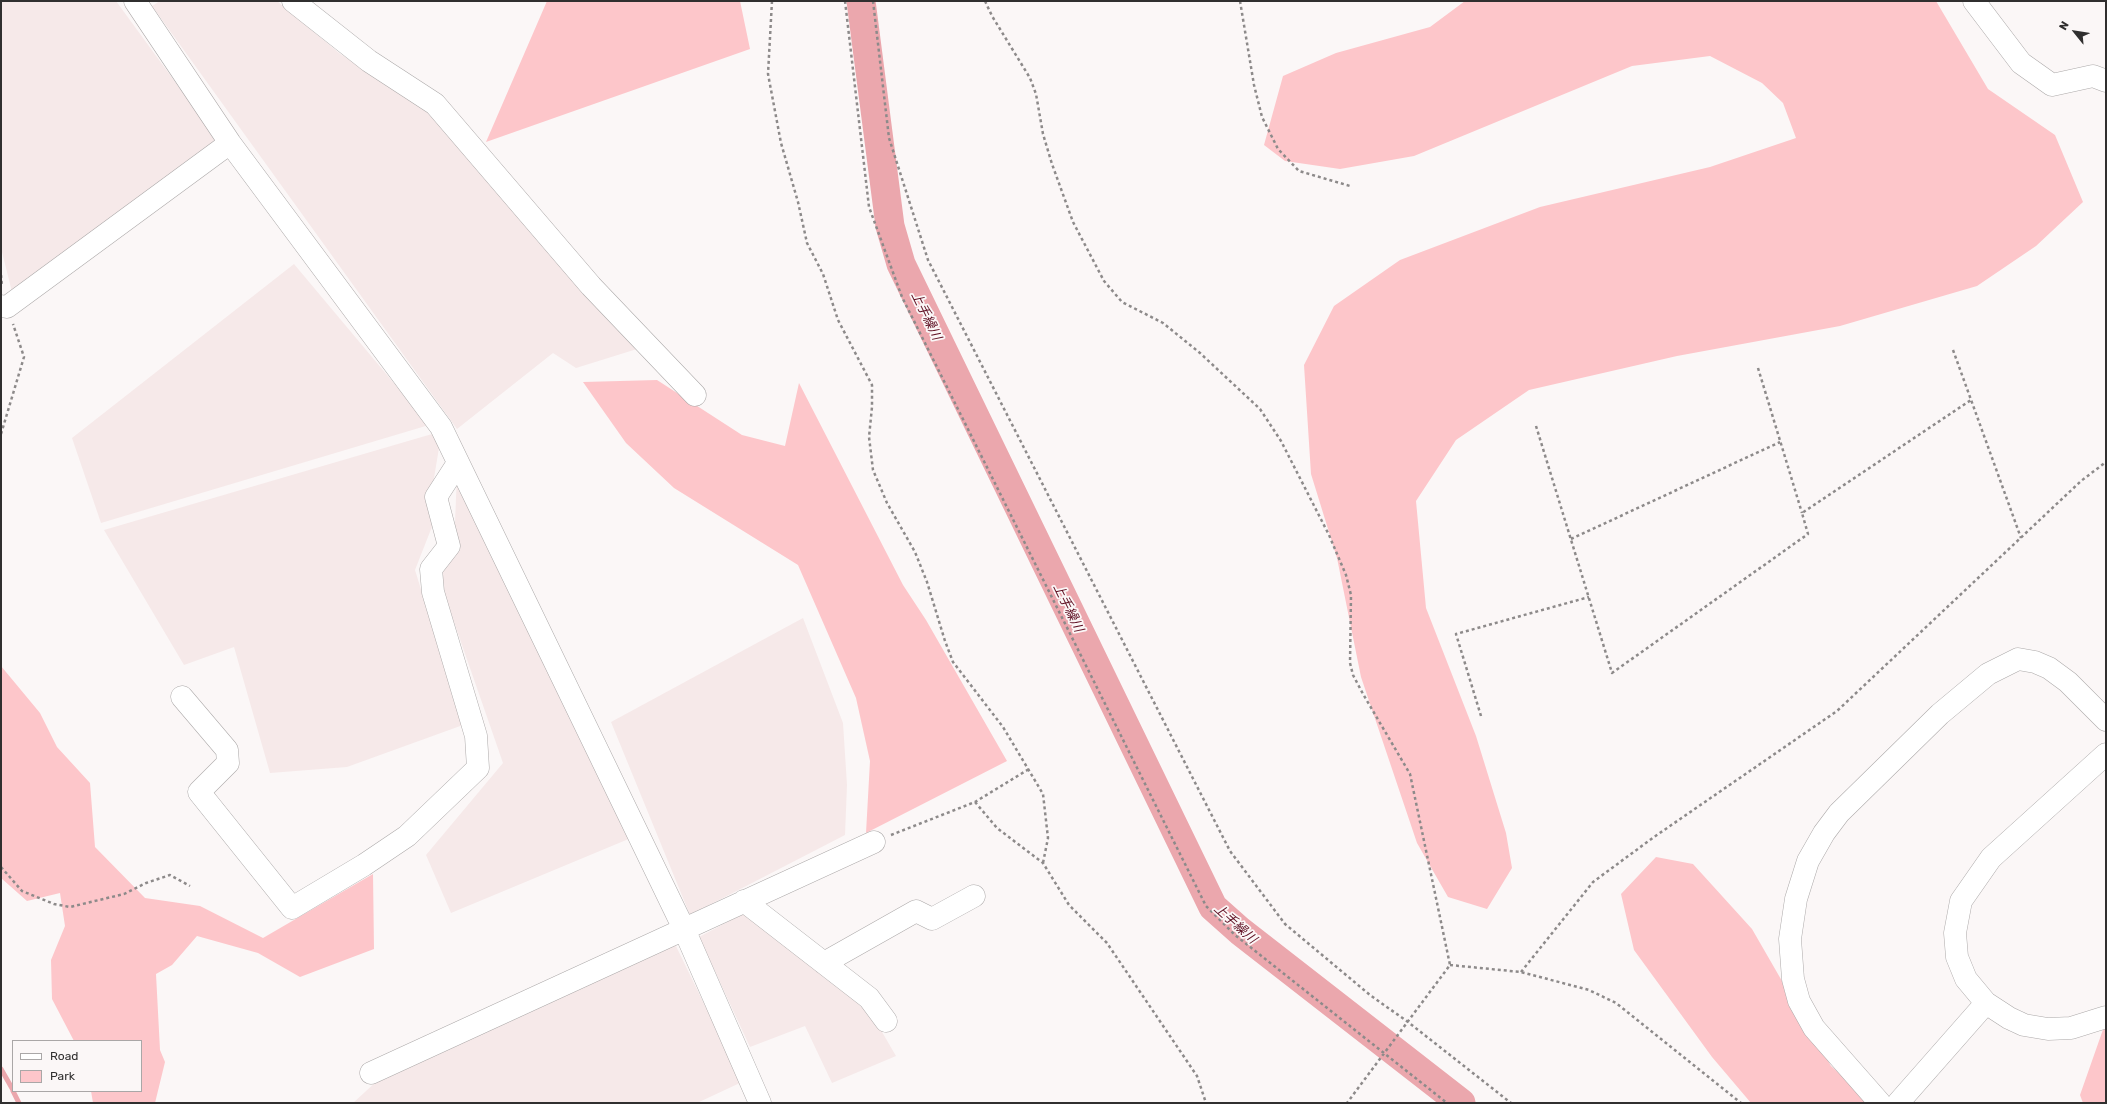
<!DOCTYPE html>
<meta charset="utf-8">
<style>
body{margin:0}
#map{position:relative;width:2107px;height:1104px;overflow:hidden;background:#fbf7f7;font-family:Rubik,sans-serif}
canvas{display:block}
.frame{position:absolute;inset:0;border:2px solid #302f2f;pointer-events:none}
.legend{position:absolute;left:12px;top:1040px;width:130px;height:52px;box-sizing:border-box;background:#fbf7f7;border:1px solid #aaa7a7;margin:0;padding:5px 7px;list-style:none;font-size:12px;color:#302f2f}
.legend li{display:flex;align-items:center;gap:8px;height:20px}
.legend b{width:20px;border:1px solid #aaa7a7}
.north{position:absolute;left:2055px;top:12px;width:40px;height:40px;-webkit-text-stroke:3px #fbf7f7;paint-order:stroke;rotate:300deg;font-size:11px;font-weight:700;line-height:16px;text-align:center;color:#302f2f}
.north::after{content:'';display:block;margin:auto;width:14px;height:18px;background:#302f2f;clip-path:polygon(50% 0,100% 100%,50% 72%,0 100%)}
</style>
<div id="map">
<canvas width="2107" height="1104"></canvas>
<div class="frame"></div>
<ul class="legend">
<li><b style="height:5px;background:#fff"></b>Road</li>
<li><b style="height:11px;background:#fdc6ca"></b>Park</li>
</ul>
<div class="north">N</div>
</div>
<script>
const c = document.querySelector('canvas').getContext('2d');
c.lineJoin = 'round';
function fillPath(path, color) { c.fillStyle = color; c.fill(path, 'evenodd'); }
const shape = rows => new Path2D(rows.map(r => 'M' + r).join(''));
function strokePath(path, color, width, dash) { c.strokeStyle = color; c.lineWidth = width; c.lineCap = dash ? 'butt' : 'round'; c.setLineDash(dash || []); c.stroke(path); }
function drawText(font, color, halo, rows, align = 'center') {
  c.font = font + ' Rubik,"Noto Sans JP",sans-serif'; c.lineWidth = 3.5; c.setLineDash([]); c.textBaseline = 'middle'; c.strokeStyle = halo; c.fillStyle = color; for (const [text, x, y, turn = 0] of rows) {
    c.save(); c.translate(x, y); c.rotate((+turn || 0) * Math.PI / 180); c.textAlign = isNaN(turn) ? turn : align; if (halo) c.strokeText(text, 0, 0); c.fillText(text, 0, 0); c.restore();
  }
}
fillPath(shape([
 [1,1,116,1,219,142,12,292,1,248],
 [160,1,277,1,339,53,428,112,637,349,576,368,553,353,457,429,152,6],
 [294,264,429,425,101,523,72,438],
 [432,434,440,442,432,490,435,519,415,570,463,725,347,767,270,773,234,647,184,665,104,530],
 [457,474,631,838,451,913,426,855,503,763,438,576,454,547],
 [803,618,843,723,847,785,845,835,690,915,611,722],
 [750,910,864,1001,896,1056,832,1083,805,1026,750,1047,699,937],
 [675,944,742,1082,697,1103,353,1103,378,1080]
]), '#f6e9e9');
fillPath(shape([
 [547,1,740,1,750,49,486,142],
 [1465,1,1936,1,1988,89,2055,135,2083,202,2036,246,1977,286,1840,326,1677,356,1529,390,1456,440,1416,501,1426,608,1476,736,1506,833,1512,868,1487,909,1448,897,1417,843,1361,677,1337,558,1311,474,1304,365,1334,306,1400,260,1540,207,1710,167,1796,138,1783,103,1762,83,1710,56,1632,66,1414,156,1340,169,1285,161,1264,145,1283,76,1336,53,1430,27],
 [657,380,742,435,785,446,799,383,903,585,926,620,1007,761,866,833,870,761,856,698,798,565,674,488,626,443,583,382],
 [1,666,40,713,57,747,90,783,95,847,145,898,200,906,263,938,373,874,374,949,300,977,258,953,197,936,172,965,156,974,160,1050,165,1062,155,1103,93,1103,91,1091,141,1091,141,1041,74,1041,52,999,51,960,65,926,60,893,27,901,1,878],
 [1656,857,1693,864,1752,929,1831,1066,1872,1103,1751,1103,1712,1057,1634,950,1621,894],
 [2106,1021,2106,1103,2083,1103,2080,1095]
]), '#fdc6ca');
strokePath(shape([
 [1,1069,13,1090],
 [13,1091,19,1103]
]), '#eba7ad', 5);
strokePath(shape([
 [861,1,890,226,901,264,1213,907,1240,931,1461,1103]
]), '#eba7ad', 29);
const minor = shape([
 [135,1,230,143,441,427,684,929,760,1103],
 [293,1,369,61,435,104,591,286,695,395],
 [1974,1,2021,63,2052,85,2093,76,2106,81],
 [1,306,7,307,230,143],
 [182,697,227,750,228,763,199,792,292,908,364,865,407,836,478,768,476,736,433,592,431,569,449,546,436,497,458,463],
 [2106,754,1991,858,1961,901,1955,933,1957,957,1966,979,1986,1003,2009,1018,2024,1025,2048,1029,2071,1028,2106,1017],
 [744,901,869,998,886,1021],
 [824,963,916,911,932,919,974,896],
 [371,1073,874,842],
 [1880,1103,1814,1028,1799,1001,1793,979,1790,939,1796,899,1808,861,1824,833,1839,813,1940,714,1988,674,2018,659,2035,662,2049,668,2068,682,2106,720],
 [1898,1103,1986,1003]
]);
strokePath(minor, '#aca9a9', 23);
strokePath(shape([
 [772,1,768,74,781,143,798,202,807,243,823,274,838,320,872,385,872,407,869,437,873,470,887,503,915,552,927,582,945,641,953,662,1003,727,1043,794,1048,838,1043,863],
 [845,1,869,207,902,297,1206,906,1235,935,1447,1103],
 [873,1,889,138,928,260,1230,851,1285,924,1370,995,1408,1022,1511,1103],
 [985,1,992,16,1030,78,1036,94,1043,134,1052,164,1073,222,1104,281,1122,302,1163,323,1200,353,1260,409,1281,441,1329,535,1346,575,1351,595,1350,663,1353,675,1363,694,1410,774,1450,965,1347,1103],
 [1240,1,1254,85,1262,117,1278,149,1299,171,1350,186],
 [1,275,2,286],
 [1953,350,2021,538],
 [1758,368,1802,513],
 [1536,426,1612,673,1808,534,1802,513,1971,400],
 [1,434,24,357,13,324],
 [1571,539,1780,442],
 [1481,716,1456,634,1589,597],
 [975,802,997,828,1043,863,1069,905,1107,943,1197,1076,1206,1103],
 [891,835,975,802,1029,769],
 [1,867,22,891,54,904,70,907,124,894,146,883,170,875,190,886],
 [1450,965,1521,972,1589,990,1616,1003,1741,1103],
 [1521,972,1593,882,1654,837,1837,711,2081,481,2106,462]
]), '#8d8a8a', 2.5, [3, 3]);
strokePath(minor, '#fff', 22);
drawText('italic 13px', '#5e0e21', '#fbf7f7', [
 ["上手繰川",926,316,64],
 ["上手繰川",1068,608,64],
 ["上手繰川",1235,924,42]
]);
</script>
